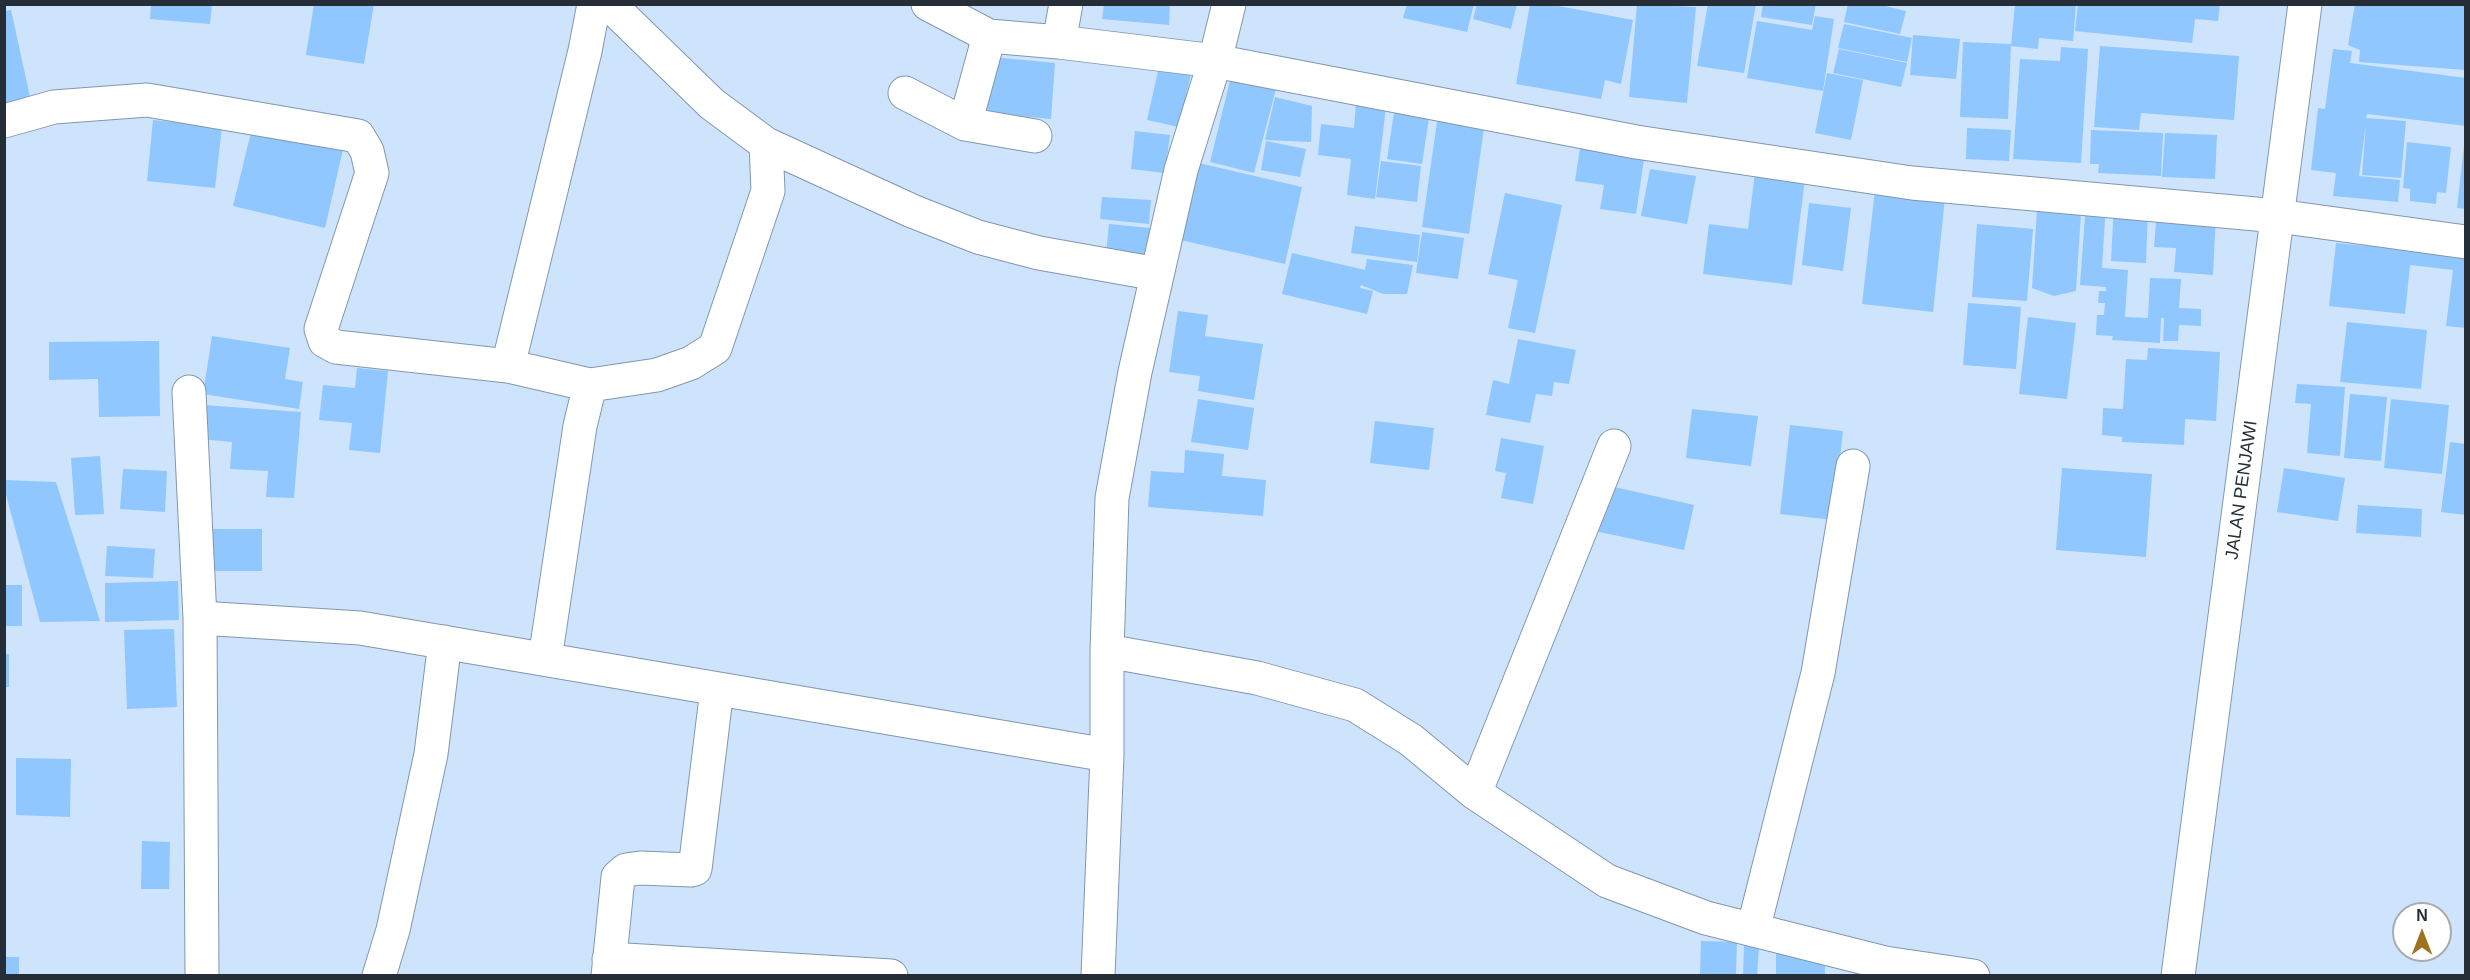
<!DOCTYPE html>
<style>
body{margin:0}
#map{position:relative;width:2470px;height:980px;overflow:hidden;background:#cde4fc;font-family:Helvetica,sans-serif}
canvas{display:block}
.frame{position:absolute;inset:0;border:6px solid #252e37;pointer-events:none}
.north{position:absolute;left:2392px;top:902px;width:60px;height:60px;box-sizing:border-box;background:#fff;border:2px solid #a8abaf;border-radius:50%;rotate:0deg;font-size:16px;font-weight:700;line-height:24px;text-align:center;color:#252e37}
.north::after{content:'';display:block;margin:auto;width:21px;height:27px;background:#9d7322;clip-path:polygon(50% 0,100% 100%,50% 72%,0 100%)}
</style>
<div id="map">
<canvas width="2470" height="980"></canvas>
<div class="frame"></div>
<div class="north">N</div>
</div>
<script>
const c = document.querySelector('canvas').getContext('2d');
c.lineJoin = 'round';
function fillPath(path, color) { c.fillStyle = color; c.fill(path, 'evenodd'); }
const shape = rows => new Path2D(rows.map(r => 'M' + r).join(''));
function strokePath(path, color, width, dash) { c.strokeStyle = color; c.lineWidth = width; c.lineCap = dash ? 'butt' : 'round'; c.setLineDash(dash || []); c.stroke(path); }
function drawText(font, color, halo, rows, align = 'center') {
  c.font = font + ' Helvetica,sans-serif'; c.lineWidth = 5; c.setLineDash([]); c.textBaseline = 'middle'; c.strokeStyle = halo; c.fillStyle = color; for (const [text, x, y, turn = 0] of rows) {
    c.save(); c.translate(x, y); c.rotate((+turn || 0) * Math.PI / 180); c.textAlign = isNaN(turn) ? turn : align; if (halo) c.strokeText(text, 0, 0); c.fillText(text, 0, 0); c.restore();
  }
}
fillPath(shape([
 [151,4,212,4,210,24,150,19],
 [314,4,374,4,364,64,306,55],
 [1104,4,1170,4,1169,25,1102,19],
 [1407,4,1474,4,1467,32,1403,18],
 [1477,4,1517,4,1511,29,1473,19],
 [1530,4,1548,4,1633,20,1621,84,1605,80,1601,99,1516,84],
 [1637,4,1696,7,1687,103,1629,97],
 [1708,4,1756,4,1744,73,1697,66],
 [1763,4,1816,4,1812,25,1761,17],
 [1848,4,1877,4,1906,11,1900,34,1844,22],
 [2015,4,2076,4,2073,41,2039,38,2038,49,2011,46],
 [2078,4,2220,4,2218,21,2195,19,2192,43,2075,31],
 [2355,4,2466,4,2466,70,2359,62,2360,50,2348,45],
 [11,10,30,97,4,103,4,11],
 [1815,16,1834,19,1823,91,1747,78,1757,21,1812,30],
 [1844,24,1912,38,1907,62,1838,48],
 [1913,35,1960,39,1956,79,1910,75],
 [1963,42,2011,44,2008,119,1960,117],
 [2100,46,2239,56,2234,120,2141,113,2139,130,2094,127],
 [2061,47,2088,49,2081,163,2013,159,2020,59,2060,61],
 [1839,49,1907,63,1901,87,1833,73],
 [2333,49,2352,51,2350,63,2466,78,2466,126,2367,114,2366,118,2406,121,2401,178,2362,175,2366,124,2359,176,2400,180,2398,202,2333,196,2336,173,2311,170,2318,108,2325,109],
 [992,57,1055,63,1051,119,1019,116,1018,128,986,125],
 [1161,58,1193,65,1179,127,1147,120],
 [1232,73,1277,85,1254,173,1210,162],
 [1827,73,1863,80,1851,140,1815,133],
 [1275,97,1312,106,1311,142,1265,140],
 [1356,103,1386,107,1375,199,1347,195,1351,159,1318,155,1321,124,1354,128],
 [1395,106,1430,111,1422,164,1387,159],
 [1438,115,1485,121,1469,234,1422,227],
 [153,120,222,127,215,188,147,181],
 [253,124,344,145,325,228,233,206],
 [1967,128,2011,130,2009,161,1966,159],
 [2091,130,2163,133,2161,176,2098,173,2099,164,2090,164],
 [1135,131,1170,135,1165,173,1131,169],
 [2165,133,2217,135,2215,179,2162,177],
 [1582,135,1646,145,1636,214,1600,209,1604,185,1575,181],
 [1266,141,1306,149,1300,177,1261,170],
 [2407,142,2451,147,2446,193,2437,192,2436,204,2410,201,2410,189,2403,188],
 [2464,146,2466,146,2466,209,2457,208],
 [1190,161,1302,187,1285,264,1172,238],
 [1381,161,1421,166,1417,202,1376,197],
 [1756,164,1806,170,1792,285,1703,274,1709,224,1748,229],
 [1650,169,1696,176,1687,224,1641,216],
 [1876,181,1946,189,1933,312,1862,304],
 [1505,193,1562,205,1535,333,1508,328,1518,280,1488,274],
 [1102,197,1151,200,1149,224,1100,219],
 [1809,203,1851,208,1843,271,1802,265],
 [2086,203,2106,204,2102,268,2128,270,2125,317,2148,318,2150,278,2181,279,2179,308,2201,309,2201,326,2179,325,2178,341,2163,341,2164,318,2161,318,2160,343,2112,340,2113,336,2096,335,2097,315,2104,315,2105,303,2098,303,2099,291,2106,291,2106,287,2080,285],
 [2114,205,2148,207,2146,263,2111,261],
 [2157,209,2216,214,2213,275,2174,272,2176,248,2154,247],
 [2037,210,2081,213,2076,291,2054,296,2032,288],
 [1109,224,1150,228,1147,255,1105,264],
 [1977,224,2033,229,2027,301,1972,297],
 [1355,226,1420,235,1417,262,1351,253],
 [1422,232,1464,238,1458,279,1416,273],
 [2336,243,2408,250,2466,246,2466,328,2446,326,2453,270,2410,265,2405,314,2329,306],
 [1292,253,1365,270,1367,259,1413,265,1407,294,1383,294,1361,285,1360,288,1373,291,1367,314,1282,294],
 [1968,303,2021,307,2016,369,1963,365],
 [1178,311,1208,315,1205,336,1263,344,1254,400,1198,391,1200,376,1169,372],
 [2028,317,2076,323,2067,399,2019,394],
 [2347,322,2427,330,2421,389,2340,382],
 [212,336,290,348,285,379,303,382,299,409,203,394],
 [1518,339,1576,350,1569,384,1554,382,1552,396,1536,394,1530,423,1486,415,1493,380,1509,384],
 [159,341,160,416,99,417,98,379,49,380,49,342],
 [2148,348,2220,352,2216,421,2185,419,2184,445,2122,442,2122,437,2102,435,2103,408,2123,409,2126,359,2147,360],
 [357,368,388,371,380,453,349,450,352,423,319,420,323,385,355,388],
 [2297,384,2345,387,2340,456,2307,453,2311,404,2295,403],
 [2350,394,2387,397,2381,461,2344,458],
 [1198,399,1254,408,1248,450,1191,442],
 [2391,399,2449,405,2442,474,2384,468],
 [203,405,301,412,294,498,266,497,268,471,230,469,232,442,201,439],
 [1692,409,1758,416,1751,466,1686,458],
 [1375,421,1434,428,1429,470,1370,463],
 [1790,425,1843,431,1833,520,1780,514],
 [1501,438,1544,446,1533,504,1501,498,1506,473,1495,471],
 [2450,442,2466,444,2466,515,2441,512],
 [1185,450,1224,454,1222,476,1266,480,1263,516,1148,507,1151,471,1184,473],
 [100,456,104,514,75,515,71,458],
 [2062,468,2152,474,2146,557,2056,550],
 [2284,468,2345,478,2338,521,2277,512],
 [123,469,167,471,165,512,120,509],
 [4,480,56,482,100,621,40,622,4,487],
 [1601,484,1694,505,1684,550,1590,530],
 [2358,505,2422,509,2421,537,2356,533],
 [212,529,262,529,262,571,212,571],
 [107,546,155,549,153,578,105,576],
 [178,581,179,620,105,622,105,583],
 [4,585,22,585,22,626,4,626],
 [174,629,177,707,127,709,124,630],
 [4,654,9,654,9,687,4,687],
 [16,758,71,759,70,817,16,815],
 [142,841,170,842,169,889,141,889],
 [1701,941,1737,942,1736,976,1700,976],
 [1744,945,1759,946,1757,976,1743,976],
 [1776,953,1825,953,1825,976,1776,976],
 [4,957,19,957,19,976,4,976]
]), '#90c7fe');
const minor = shape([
 [928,4,989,36,1059,42,1215,61,1636,142,1912,183,2278,216,2466,242],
 [989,36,965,124,1035,136],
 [1059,42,1066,4],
 [905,93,965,124],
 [4,121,54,107,147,100,358,136,367,151,372,173,321,329,325,341,336,347,508,366,590,385,657,375,691,363,715,348,768,191,766,144,712,104,609,4],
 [766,144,912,211,978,237,1039,253,1157,274],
 [508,366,585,51,594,4],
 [189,392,200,618,202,976],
 [200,618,360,628,1107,755],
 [1107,651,1257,678,1355,705,1411,740,1475,793,1607,881,1706,918,1885,963,1973,976],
 [545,659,580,426,590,385],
 [1475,793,1614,446],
 [1753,930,1818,673,1853,466],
 [609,959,891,976],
 [379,976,393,930,431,754,445,642],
 [608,976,618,877,626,870,640,868,691,870,695,869,717,689],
 [1098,976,1107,755,1107,651,1112,498,1135,372,1181,170,1215,61,1229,4],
 [2178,976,2305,4]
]);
strokePath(minor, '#8197ad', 35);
strokePath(minor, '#fff', 33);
drawText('18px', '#252e37', '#fff', [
 ["JALAN PENJAWI",2242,490,-82]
]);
</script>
